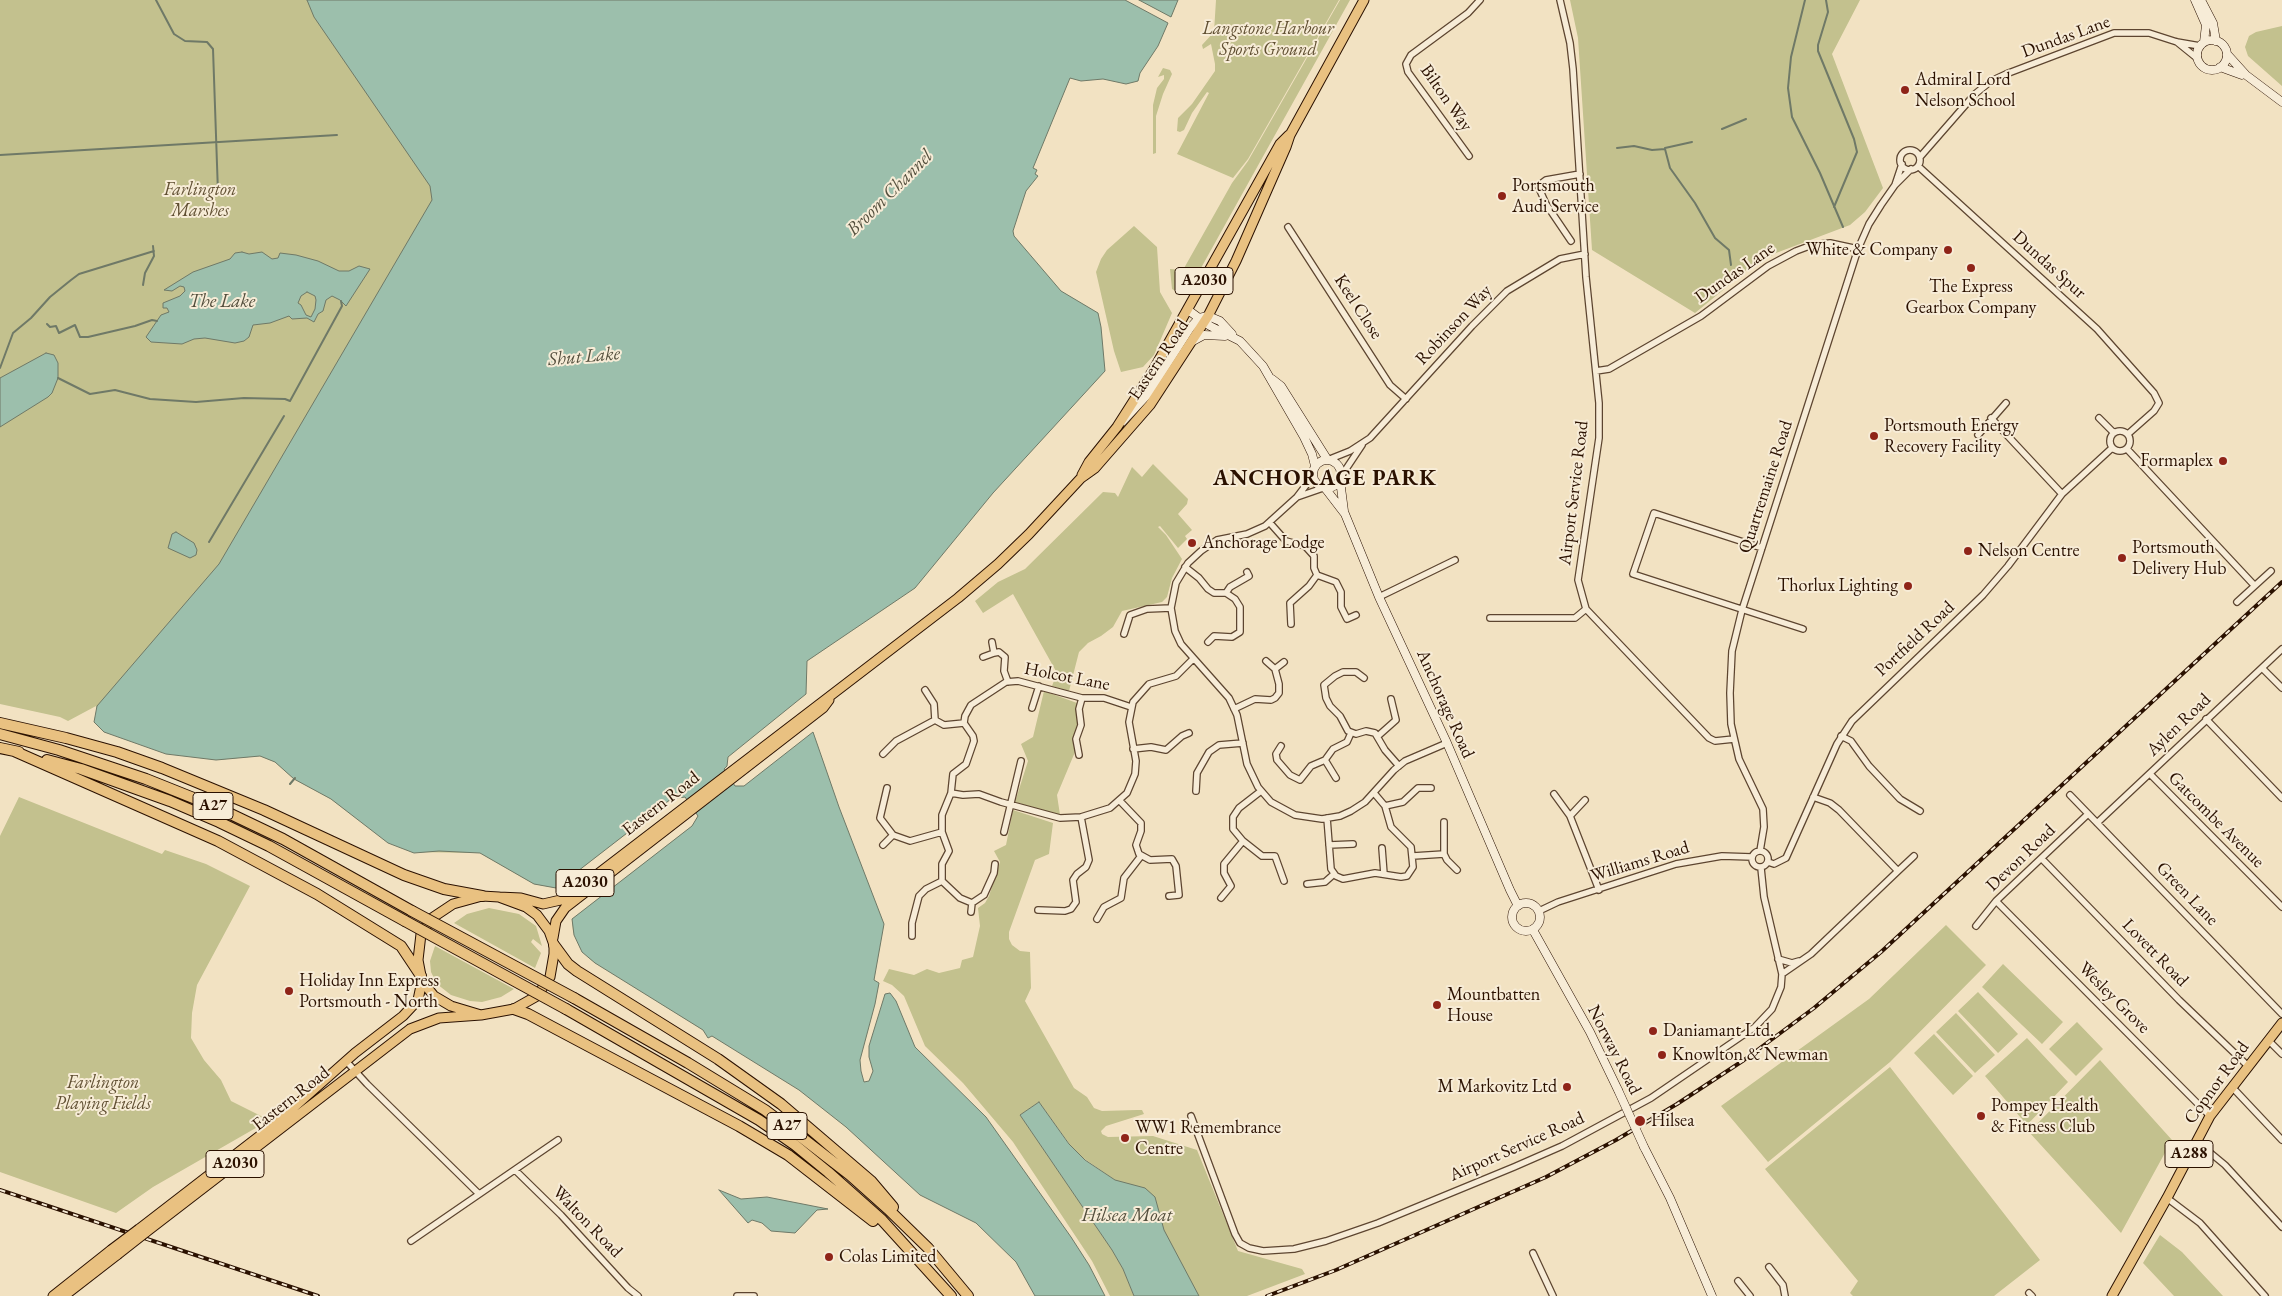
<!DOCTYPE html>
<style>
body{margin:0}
canvas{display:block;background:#f2e2c2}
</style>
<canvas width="2282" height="1296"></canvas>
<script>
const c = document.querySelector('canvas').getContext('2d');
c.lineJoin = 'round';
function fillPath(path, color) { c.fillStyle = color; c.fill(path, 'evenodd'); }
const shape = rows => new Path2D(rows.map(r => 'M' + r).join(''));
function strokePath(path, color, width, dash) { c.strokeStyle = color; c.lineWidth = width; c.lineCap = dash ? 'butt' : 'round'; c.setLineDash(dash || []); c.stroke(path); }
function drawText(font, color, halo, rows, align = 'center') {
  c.font = font + ' "EB Garamond",serif'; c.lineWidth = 4; c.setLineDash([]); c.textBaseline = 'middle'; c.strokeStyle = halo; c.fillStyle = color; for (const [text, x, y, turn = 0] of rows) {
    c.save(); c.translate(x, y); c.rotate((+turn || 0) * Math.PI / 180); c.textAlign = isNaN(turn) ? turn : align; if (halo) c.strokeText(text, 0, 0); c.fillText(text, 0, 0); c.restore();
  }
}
fillPath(shape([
 [0,0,567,0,599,724,713,817,706,1034,703,1030,591,960,580,948,573,931,572,919,692,826,698,816,685,797,671,799,556,888,534,884,480,853,411,852,385,840,331,799,294,779,275,762,260,756,216,760,190,754,101,718,96,706,68,721,60,717,0,704],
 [1216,0,1339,0,1248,159,1233,178,1177,154,1209,93,1207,92,1192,113,1184,130,1180,132,1177,131,1178,118,1192,104,1215,71,1215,64,1211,44,1203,49,1202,45,1214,32],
 [1340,0,1350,0,1191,286,1181,294,1172,289,1170,269,1183,270,1232,183,1248,161],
 [1570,0,1860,0,1832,54,1883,188,1865,212,1850,225,1776,253,1738,275,1739,277,1695,313,1592,250,1578,38],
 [2282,26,2282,86,2248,56,2245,47,2249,36,2256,32],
 [1163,68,1170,70,1172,74,1163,94,1156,116,1156,153,1153,154,1153,105,1157,88,1164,79,1164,75,1158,77],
 [1134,226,1157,247,1160,292,1172,313,1154,355,1143,367,1121,372,1114,351,1096,272,1101,259,1107,250],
 [1153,464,1188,499,1187,504,1178,514,1192,530,1185,536,1187,539,1178,548,1160,526,1158,527,1166,535,1182,559,1172,578,1167,597,1162,602,1122,611,1113,627,1101,636,1088,643,1079,652,1069,691,1052,686,1057,673,1013,594,983,613,975,601,998,582,1025,569,1103,492,1115,493,1118,497,1132,467,1142,477],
 [1044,691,1077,703,1079,726,1074,734,1075,752,1057,795,1060,815,1015,802,1028,761,1021,744,1033,737],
 [19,797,162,854,165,850,206,864,250,886,197,985,192,1013,191,1038,204,1060,221,1080,231,1101,267,1119,261,1125,153,1187,116,1213,0,1172,0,836],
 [1013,810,1053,823,1049,854,1035,860,1009,932,1009,939,1012,945,1020,951,1030,952,1031,988,1025,1001,1074,1088,1087,1097,1094,1108,1102,1111,1137,1110,1142,1110,1144,1114,1106,1126,1101,1131,1102,1134,1108,1137,1153,1136,1197,1150,1238,1251,1302,1269,1305,1274,1247,1296,1168,1296,1115,1180,1076,1153,1039,1102,1020,1115,1112,1250,1123,1269,1134,1296,1110,1296,1092,1261,1013,1142,963,1083,925,1046,904,996,892,985,883,981,889,969,914,975,927,969,939,973,960,968,962,960,973,957,980,926,978,908,985,903,989,896,1000,862,994,851,1006,845],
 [489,908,519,914,536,926,542,946,533,939,531,942,541,953,535,968,454,923,467,914],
 [1946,925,1986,965,1890,1062,1768,1162,1721,1106,1869,999],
 [435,946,514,989,501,997,482,1002,470,1001,451,995,437,984,431,972,430,961],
 [2003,964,2063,1022,2042,1044,1982,987],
 [1978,992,2018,1034,1998,1053,1958,1011],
 [1956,1013,1995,1055,1975,1073,1936,1032],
 [2077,1022,2103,1049,2076,1076,2049,1049],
 [1934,1034,1973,1076,1953,1095,1914,1053],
 [2027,1038,2068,1082,2027,1125,1985,1076],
 [2100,1060,2172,1140,2121,1233,2029,1132],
 [1890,1067,2040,1260,1994,1296,1853,1296,1850,1293,1858,1281,1765,1169],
 [2160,1235,2182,1252,2223,1296,2174,1296,2143,1263]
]), '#c3c18e');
const water = shape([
 [307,0,1125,0,1168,23,1158,46,1140,73,1138,81,1126,84,1103,79,1081,81,1070,78,1033,168,1037,170,1035,174,1038,176,1026,191,1013,231,1014,236,1061,291,1098,313,1101,327,1105,371,993,493,915,588,807,661,806,694,728,757,727,766,724,769,735,786,744,786,813,732,839,807,884,924,874,980,879,983,875,1004,860,1060,861,1071,864,1082,869,1081,873,1071,869,1057,869,1046,885,994,890,993,896,1001,915,1047,986,1117,1071,1237,1089,1265,1105,1296,1035,1296,1016,1262,976,1223,920,1195,846,1127,799,1090,712,1036,708,1038,703,1030,595,963,582,952,574,935,572,919,692,826,698,816,685,797,671,799,556,888,534,884,480,853,439,851,414,853,388,843,331,799,294,779,275,762,260,756,216,760,166,754,104,732,94,722,97,706,219,564,432,200,430,186,314,17,307,0],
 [1139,0,1178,0,1171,17,1139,0],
 [242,252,249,254,262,252,272,259,278,258,280,253,296,255,318,261,339,271,349,271,359,266,370,269,346,306,340,300,332,296,326,300,323,311,318,314,314,322,307,318,292,319,289,316,270,323,253,325,249,337,244,341,235,343,205,338,194,339,182,344,151,342,146,337,161,315,169,312,167,308,163,308,163,303,180,296,185,291,184,287,180,286,172,291,164,290,193,272,230,259,235,253,242,252],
 [307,292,315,296,316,300,315,309,311,317,306,315,301,305,298,303,301,296,307,292],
 [46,353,54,355,58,363,58,378,52,393,48,397,0,427,0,378,46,353],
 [176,532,194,543,197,550,196,555,190,558,168,548,172,534,176,532],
 [1039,1102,1069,1144,1085,1160,1115,1180,1145,1188,1155,1197,1164,1230,1199,1296,1134,1296,1123,1269,1112,1250,1020,1115,1039,1102],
 [719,1190,741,1199,767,1197,828,1209,817,1210,795,1233,771,1231,762,1223,752,1220,748,1223,719,1190]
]);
fillPath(water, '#9cbfac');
strokePath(water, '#6f7967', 1);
strokePath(shape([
 [156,0,174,34,185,41,207,42,213,49,218,193],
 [1805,0,1791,57,1788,88,1792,117,1820,173,1843,227],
 [1826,0,1828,12,1818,45,1818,51,1854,139,1857,152,1834,207],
 [1722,129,1746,119],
 [1617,148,1634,146,1652,150,1665,149,1670,168,1695,203,1715,238,1729,250,1731,265],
 [1665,148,1692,142],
 [0,155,337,135],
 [143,285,145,273,154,256,153,246],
 [47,324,50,327,56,326,59,333,75,325,80,337,88,337,135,326,152,320,157,321],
 [0,368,13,333,31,318,50,297,71,280,79,274,154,251],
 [58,378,90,394,115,390,150,399,196,402,244,398,285,399,290,401,342,306,341,301],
 [209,542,284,416],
 [290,784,295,778]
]), '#6f7967', 2);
const street = shape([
 [1560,0,1570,43,1573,69,1586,277,1599,403,1599,438,1578,580,1586,609,1709,738,1715,741,1734,739],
 [2177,42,2198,59],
 '1900 160a10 10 0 1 1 20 0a10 10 0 1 1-20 0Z',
 [1469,156,1408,72,1406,64,1411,55,1468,13,1480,0],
 [1920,157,1975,94,1991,81,2006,74,2114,33,2149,33,2177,42,2200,46],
 [1918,166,2097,329,2154,393,2159,403,2154,411,2128,434],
 [1895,185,1902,164],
 [1288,227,1390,385,1406,399],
 [1571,241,1546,204,1538,186,1546,180,1580,174],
 [1596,371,1609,369,1701,316,1768,266,1796,251,1812,245,1830,243,1858,249],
 [1991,418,2062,494],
 [2099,418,2114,433],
 '2110 441a10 10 0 1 1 20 0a10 10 0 1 1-20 0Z',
 [1978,435,2006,403],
 [2127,449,2254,585],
 [1330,459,1350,451,1370,438,1472,326,1507,291,1560,259,1585,254],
 [1342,475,1362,445],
 [1313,476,1297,497,1265,526,1247,534,1217,540,1201,551,1188,563,1176,583,1171,608,1175,631,1181,644,1229,698,1237,715,1247,764,1258,787,1271,802,1295,815,1322,819,1340,816,1351,811,1365,802,1394,770,1405,761,1447,743],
 [1297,497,1323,488],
 [1270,523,1286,541,1305,546,1314,556,1314,568,1317,575,1309,586,1290,603,1291,624],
 [1762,548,1654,513,1633,574,1803,629],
 [1185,567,1199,578,1208,589,1214,593,1226,593,1235,599,1240,607,1240,632,1232,637,1214,636,1208,642],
 [1317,575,1336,582,1341,592,1341,607,1347,619,1356,615],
 [1226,593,1230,587,1249,576,1247,572],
 [1379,597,1455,560],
 [2237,602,2271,571],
 [1490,618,1575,618,1586,609],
 [1124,634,1130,615,1147,609,1171,608],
 [992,642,994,653,999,652,1005,657,1004,671,1008,682],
 [983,657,994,653],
 [1266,661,1275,669],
 [2262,668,2282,688],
 [1364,678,1356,672,1343,672,1335,676,1324,685,1326,698,1330,706,1340,716,1348,731,1356,734,1366,731,1375,733,1385,750,1399,766],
 [925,690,934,704,935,720,944,725,964,723],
 [1032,708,1039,686],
 [1234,709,1255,699,1271,700,1275,698,1279,693,1279,684,1275,669,1284,662],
 [2206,719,2282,798],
 [1378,736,1396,720,1391,699],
 [1841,736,1851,741,1869,766,1900,799,1920,811],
 [1281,746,1276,754,1277,760,1290,775,1300,780,1311,766,1325,760,1333,749,1347,742,1351,733],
 [1133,749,1151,747,1166,750,1182,736,1189,733],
 [883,754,896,741,935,720],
 [1079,755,1076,739,1081,725,1079,709,1082,698],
 [1325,760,1336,778],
 [2150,774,2282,907],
 [887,788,880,818,893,835,910,841,942,832],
 [1196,791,1197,773,1209,752,1219,745,1243,743],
 [951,793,963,795,979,794,1001,802,1060,818,1081,817,1110,808,1127,793,1135,774,1136,761,1129,722,1133,702,1149,684,1176,676,1193,659],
 [1554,794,1570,816,1599,890],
 [2070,795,2282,1014],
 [1120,801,1141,823,1141,831,1136,845,1139,854,1150,860,1172,859,1176,866,1179,895,1169,896],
 [1385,806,1403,802,1418,788,1431,788],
 [1570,816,1585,800],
 [1327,818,1331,869,1336,876,1343,879,1375,873,1401,877,1407,876,1413,867,1411,847,1391,827,1385,806,1374,793],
 [2097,823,2282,649],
 [1004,832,1021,761],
 [1243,841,1262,856,1275,856,1284,881],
 [883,845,893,835],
 [1329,845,1353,844],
 [1382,848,1384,874],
 '1752 859a8 8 0 1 1 16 0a8 8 0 1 1-16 0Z',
 [1760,851,1764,827,1763,809,1739,759,1731,724,1730,693,1732,651,1742,610,1858,249,1869,224,1881,205,1895,185,1911,169],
 [1444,854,1447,860,1457,870],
 [1413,856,1444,854,1444,822],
 [2042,859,2179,1000,2248,1066],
 [1768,862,1774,864,1786,858,1837,744,1852,721,1983,595,2008,566,2062,494,2112,448],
 [995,864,994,873,984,895,972,903,960,898,942,881,942,864,949,851,942,832,942,815,951,793,953,774,966,764,974,741,973,736,964,723,965,716,971,705,1006,682,1018,681,1082,698,1104,698,1131,707],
 [1898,871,1914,856],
 [1307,884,1325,882,1334,874],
 [1221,898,1231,886,1224,873,1224,864,1243,841,1233,829,1233,817,1239,808,1261,791],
 [1996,901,2210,1116],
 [1038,910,1065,911,1071,909,1076,902,1073,880,1077,874,1086,867,1089,860,1081,817],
 [1539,911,1558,902,1676,864,1722,856,1752,857],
 [971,912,972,903],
 [1097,919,1104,907,1121,898,1124,878,1141,856],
 [1976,926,1996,901,2088,814],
 [912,936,912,923,919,896,926,889,942,881],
 [1778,959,1792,963,1799,961],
 [1782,974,1811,954,1898,871,1839,810,1830,803,1813,797],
 [2268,1040,2282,1054],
 [346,1061,367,1084,478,1193],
 [2232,1087,2282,1140],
 [1191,1116,1235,1234,1240,1243,1249,1248,1263,1251,1294,1249,1326,1241,1378,1223,1514,1167,1562,1146,1651,1098,1755,1027,1772,1009,1781,987,1782,974,1764,897,1761,868],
 [2196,1141,2225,1165,2282,1227],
 [515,1170,561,1215,628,1288,638,1296],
 [2167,1198,2200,1223,2265,1296],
 [411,1241,558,1140],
 [1533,1253,1553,1296],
 [1769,1267,1783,1285,1785,1296],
 [1738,1281,1750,1296],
 [2029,1293,2032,1296],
 [737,1296,754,1296]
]);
const secondary = shape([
 [2195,0,2206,25,2204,42],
 [2201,0,2213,23,2216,41],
 '2197 55a15 15 0 1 1 30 0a15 15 0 1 1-30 0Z',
 [2227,54,2246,75,2282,102],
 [2220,67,2242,75],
 [1188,310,1210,326,1240,341,1263,366,1304,437,1312,454,1315,466],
 [1193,341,1204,335,1225,336],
 [1272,379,1281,386,1327,459],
 [1123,421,1148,394,1190,328,1199,318,1208,316,1220,321,1232,334],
 '1313 474a14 14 0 1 1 28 0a14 14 0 1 1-28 0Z',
 [1340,480,1344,511],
 [1325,488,1345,514,1379,597,1447,743,1510,890,1518,906],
 '1512 917a14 14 0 1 1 28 0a14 14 0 1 1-28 0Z',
 [1533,930,1590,1032,1618,1090],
 [1644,1147,1670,1198,1712,1296]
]);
const primary = shape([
 [1082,475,1089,462,1117,427,1154,369,1280,144,1289,135],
 [482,896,499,897,526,907,537,915,549,931,554,945,554,954,550,977,537,996,514,1009,481,1015,451,1006,434,996,422,981,418,960,421,934,432,918,453,904,482,896],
 [499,897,521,898,543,904,565,899,958,598,998,564,1029,534,1081,478,1095,468,1150,405,1208,316,1236,261,1286,147,1290,135,1364,0],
 [553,938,556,921,565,908,823,708,829,700],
 [139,1229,275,1124,355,1053,403,1016,418,1000,422,981],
 [145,1233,410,1029,439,1018,481,1015],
 [53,1296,111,1250],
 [64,1296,117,1255],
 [2112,1296,2167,1198,2210,1116,2282,1023]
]);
const highway = shape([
 [0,723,66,738,117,752,162,768,264,810,404,875,444,889,482,896],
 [0,734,59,750,146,779,216,807,283,839,412,911],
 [0,748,19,752],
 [14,751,218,841,317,894,401,946,421,976],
 [47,760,81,769,170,801,219,822,269,846,405,921],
 [554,945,568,964,577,971,718,1059,781,1104,871,1181,893,1207],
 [574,998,688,1063,765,1110,801,1137,850,1175,888,1209,928,1248,968,1296],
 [514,1009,528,1014,739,1126,788,1155,873,1221],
 [566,1009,759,1120,795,1145,828,1172,882,1220,951,1296]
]);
strokePath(street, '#5d4530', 8);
strokePath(secondary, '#2b1100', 9);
strokePath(primary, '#2b1100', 11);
strokePath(highway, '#2b1100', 12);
strokePath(street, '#f7ecd7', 5.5);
strokePath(secondary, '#f7ecd7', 8);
strokePath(primary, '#e9c181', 9);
strokePath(highway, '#e9c181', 10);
const rail = shape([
 [0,1190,318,1296],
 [1267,1296,1336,1270,1546,1177,1616,1140,1677,1104,1744,1060,1814,1008,1881,952,2282,582]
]);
strokePath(rail, '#2b1100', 4);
strokePath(rail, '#f7ecd7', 2, [5.5]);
const secondaryBridge = shape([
 [1618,1090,1644,1147]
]);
const primaryBridge = shape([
 [111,1250,139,1229],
 [117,1255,145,1233]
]);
const highwayBridge = shape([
 [412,911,574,998],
 [405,921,566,1009]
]);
strokePath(secondaryBridge, '#2b1100', 9, []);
strokePath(primaryBridge, '#2b1100', 11, []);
strokePath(highwayBridge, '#2b1100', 12, []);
strokePath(secondaryBridge, '#f7ecd7', 8);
strokePath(primaryBridge, '#e9c181', 9);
strokePath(highwayBridge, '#e9c181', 10);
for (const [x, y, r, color] of [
 [1905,90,5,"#8f2418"],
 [1502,196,5,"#8f2418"],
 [1948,250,5,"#8f2418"],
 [1971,268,5,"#8f2418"],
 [1874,436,5,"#8f2418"],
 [2223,461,5,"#8f2418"],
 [1192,543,5,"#8f2418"],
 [1968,551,5,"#8f2418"],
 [2122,558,5,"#8f2418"],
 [1908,586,5,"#8f2418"],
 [289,991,5,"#8f2418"],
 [1437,1005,5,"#8f2418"],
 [1653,1031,5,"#8f2418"],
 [1662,1055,5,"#8f2418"],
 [1567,1087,5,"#8f2418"],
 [1981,1116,5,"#8f2418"],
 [1640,1121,6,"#8f2418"],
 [1125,1138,5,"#8f2418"],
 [829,1257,5,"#8f2418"]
]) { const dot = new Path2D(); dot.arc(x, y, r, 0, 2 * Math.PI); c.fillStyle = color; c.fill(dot); strokePath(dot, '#f7ecd7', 2); }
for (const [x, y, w] of [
 [1204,281,58],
 [213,806,40],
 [585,883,58],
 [787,1126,40],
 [2189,1154,48],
 [235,1164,58]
]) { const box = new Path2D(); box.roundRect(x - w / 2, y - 13.5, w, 27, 4); c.fillStyle = '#f7ecd7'; c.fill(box); strokePath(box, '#2b1100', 1); }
drawText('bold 16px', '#2b1100', null, [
 ["A2030",1204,281],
 ["A27",213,806],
 ["A2030",585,883],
 ["A27",787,1126],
 ["A288",2189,1154],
 ["A2030",235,1164]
]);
drawText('italic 18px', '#604f32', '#f7ecd7', [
 ["Langstone Harbour",1268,29],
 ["Sports Ground",1268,50],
 ["Farlington",200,190],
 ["Marshes",200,211],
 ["Farlington",103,1083],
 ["Playing Fields",103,1104]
]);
drawText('18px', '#2b1100', '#f7ecd7', [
 ["Dundas Lane",2066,37,-20],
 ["Bilton Way",1446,98,55],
 ["Dundas Spur",2049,265,42],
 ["Dundas Lane",1735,273,-35],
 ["Keel Close",1358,307,57],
 ["Robinson Way",1454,325,-47],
 ["Eastern Road",1159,360,-56],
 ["Quartremaine Road",1766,487,-72],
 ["Airport Service Road",1574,493,-83],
 ["Portfield Road",1915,639,-43],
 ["Holcot Lane",1067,677,11],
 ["Anchorage Road",1445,704,66],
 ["Aylen Road",2179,725,-44],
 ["Eastern Road",661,804,-38],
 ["Gatcombe Avenue",2216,820,45],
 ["Devon Road",2021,858,-44],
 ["Williams Road",1640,862,-17],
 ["Green Lane",2187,894,46],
 ["Lovett Road",2155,953,46],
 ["Wesley Grove",2114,998,45],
 ["Norway Road",1614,1050,63],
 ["Copnor Road",2217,1083,-54],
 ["Eastern Road",291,1099,-38],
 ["Airport Service Road",1517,1147,-24],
 ["Walton Road",587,1222,46]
]);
drawText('18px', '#2b1100', '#f7ecd7', [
 ["Admiral Lord",1915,80],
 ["Nelson School",1915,101],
 ["Portsmouth",1512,186],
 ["Audi Service",1512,207],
 ["White & Company",1938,250,"right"],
 ["The Express",1971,287,"center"],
 ["Gearbox Company",1971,308,"center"],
 ["Portsmouth Energy",1884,426],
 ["Recovery Facility",1884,447],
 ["Formaplex",2213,461,"right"],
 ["Anchorage Lodge",1202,543],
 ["Portsmouth",2132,548],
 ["Delivery Hub",2132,569],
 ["Nelson Centre",1978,551],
 ["Thorlux Lighting",1898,586,"right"],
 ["Holiday Inn Express",299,981],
 ["Portsmouth - North",299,1002],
 ["Mountbatten",1447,995],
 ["House",1447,1016],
 ["Daniamant Ltd.",1663,1031],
 ["Knowlton & Newman",1672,1055],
 ["M Markovitz Ltd",1557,1087,"right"],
 ["Pompey Health",1991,1106],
 ["& Fitness Club",1991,1127],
 ["Hilsea",1651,1121],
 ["WW1 Remembrance",1135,1128],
 ["Centre",1135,1149],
 ["Colas Limited",839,1257]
], 'left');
drawText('italic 19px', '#534e3c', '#f7ecd7', [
 ["Broom Channel",890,193,-45],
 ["The Lake",222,302],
 ["Shut Lake",584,357,-5],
 ["Hilsea Moat",1127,1216]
]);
c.letterSpacing = '1px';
drawText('bold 22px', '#2b1100', '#f7ecd7', [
 ["ANCHORAGE PARK",1325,479]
]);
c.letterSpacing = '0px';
</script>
